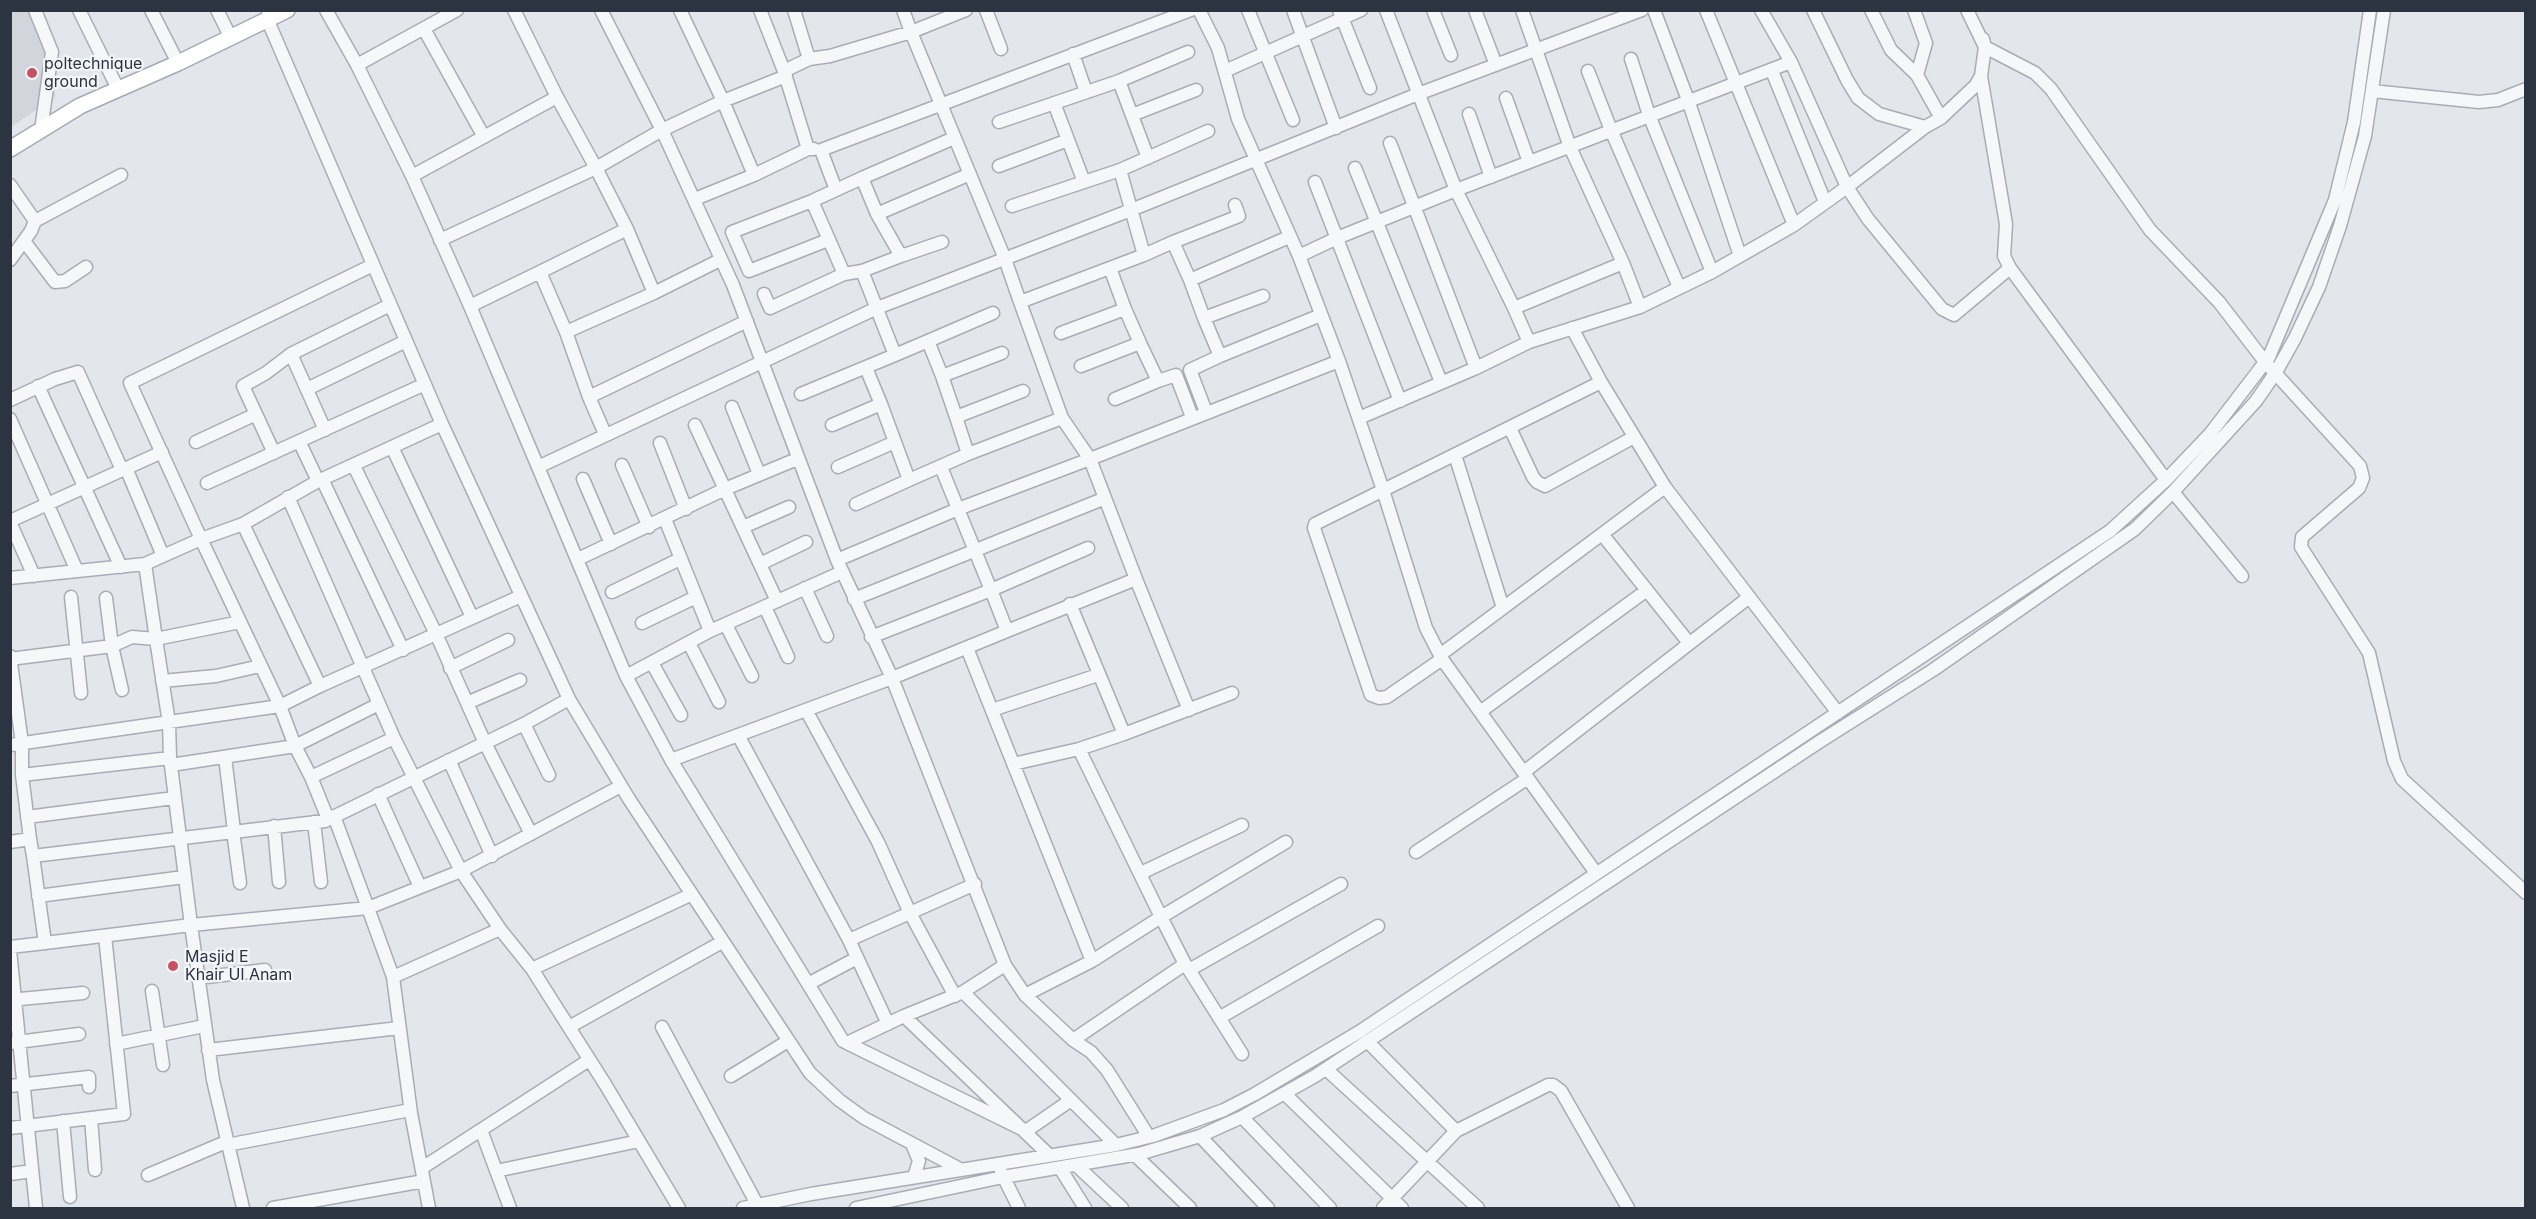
<!DOCTYPE html>
<style>
body{margin:0}
#map{position:relative;width:2536px;height:1219px;overflow:hidden;background:#e3e6eb;font-family:Inter,sans-serif}
canvas{display:block}
.frame{position:absolute;inset:0;border:12px solid #2c3442;pointer-events:none}
</style>
<div id="map">
<canvas width="2536" height="1219"></canvas>
<div class="frame"></div>
</div>
<script>
const c = document.querySelector('canvas').getContext('2d');
c.lineJoin = 'round';
function fillPath(path, color) { c.fillStyle = color; c.fill(path, 'evenodd'); }
const shape = rows => new Path2D(rows.map(r => 'M' + r).join(''));
function strokePath(path, color, width, dash) { c.strokeStyle = color; c.lineWidth = width; c.lineCap = dash ? 'butt' : 'round'; c.setLineDash(dash || []); c.stroke(path); }
function drawText(font, color, halo, rows, align = 'center') {
  c.font = font + ' Inter,sans-serif'; c.lineWidth = 4.5; c.setLineDash([]); c.textBaseline = 'middle'; c.strokeStyle = halo; c.fillStyle = color; for (const [text, x, y, turn = 0] of rows) {
    c.save(); c.translate(x, y); c.rotate((+turn || 0) * Math.PI / 180); c.textAlign = isNaN(turn) ? turn : align; if (halo) c.strokeText(text, 0, 0); c.fillText(text, 0, 0); c.restore();
  }
}
fillPath(shape([
 [11,11,28,11,53,48,55,97,11,127]
]), '#d2d5dc');
const minor = shape([
 [35,10,52,52,41,130],
 [79,10,118,89],
 [151,10,178,63],
 [217,10,231,38],
 [268,10,268,21,442,424,569,699,629,799,810,1073,839,1100,864,1118,960,1169],
 [326,10,357,65,457,10],
 [601,10,662,130,733,285,837,560,958,509,941,467],
 [680,10,723,101,754,175],
 [760,10,784,71],
 [794,10,809,59],
 [966,10,911,32,1005,259,1020,302,1144,255],
 [986,10,1001,49],
 [1199,10,1218,48,1238,119,1299,256,1339,361,1383,490,1426,628,1442,659,1596,873],
 [1248,10,1293,120],
 [1293,10,1336,128],
 [1339,10,1370,88],
 [1386,10,1456,190,1514,308,1623,263,1570,147,1522,10],
 [1433,10,1451,55],
 [1475,10,1496,65],
 [1654,10,1688,100,1740,256],
 [1706,10,1794,225],
 [1761,10,1791,62,1847,187,1868,219,1942,309,1954,315,2010,268,2004,256,2006,224,1981,76,1985,47,1983,39],
 [1813,10,1847,80,1858,98,1879,114,1925,127],
 [1871,10,1891,50,1917,75,1941,118],
 [1914,10,1926,43,1917,75],
 [1967,10,1985,47,2035,73,2051,89,2150,230,2219,302,2266,363,2360,466,2363,478,2359,488,2302,537,2301,547,2369,653,2394,761,2402,779,2526,893],
 [424,29,484,137],
 [1073,54,1086,92],
 [1631,59,1649,115,1712,272],
 [357,65,412,176,557,97,514,10],
 [1225,71,1361,10],
 [1588,71,1611,130,1679,287],
 [1772,71,1825,202],
 [1119,81,1148,158],
 [2372,91,2479,102,2498,100,2526,89],
 [557,97,596,168,662,130,723,101,786,76],
 [1506,98,1529,162],
 [1054,103,1084,182],
 [1469,114,1491,177],
 [1132,115,1196,90],
 [999,122,1119,81,1188,52],
 [1390,143,1476,368],
 [808,149,784,71,809,59,830,56,911,32,903,10],
 [999,166,1068,140],
 [1355,168,1441,382],
 [1120,170,1144,255,1173,242],
 [412,176,470,306,538,467],
 [862,178,877,214,901,256,862,271,844,274,812,201,862,178],
 [862,178,954,138],
 [1315,182,1400,401],
 [10,185,35,221,31,231,10,260],
 [836,190,821,150,1191,10],
 [695,199,754,175,808,149,814,149],
 [812,201,732,232,749,271,828,240],
 [1012,206,1120,170,1208,131],
 [877,214,970,174],
 [35,221,121,175],
 [440,240,596,168,627,229],
 [24,241,55,282,65,281,86,267],
 [901,256,942,242],
 [1299,256,1337,238,1456,190,1791,62],
 [1623,263,1640,307],
 [373,265,130,383,201,539,243,524,318,481,442,424],
 [2010,268,2166,480],
 [862,271,895,355,928,341],
 [540,272,627,229,654,293],
 [1190,280,1173,242,1239,216,1235,205],
 [764,294,770,308,844,274],
 [1263,296,1204,318,1220,356,1321,315],
 [470,306,540,272,566,332,654,293,720,260],
 [1514,308,1529,342],
 [1204,318,1190,280,1289,237],
 [1572,328,1601,382,1665,487,1838,713],
 [566,332,589,397],
 [1061,333,1125,309,1110,268],
 [291,354,325,430],
 [1081,366,1140,343,1125,309],
 [942,376,928,341,993,313],
 [1158,381,1176,375,1192,417],
 [38,386,121,567],
 [307,389,406,341],
 [801,394,895,355],
 [1115,399,1158,381,1140,343],
 [10,400,55,379,78,372,122,470],
 [732,407,759,474],
 [1206,412,1190,370,1220,356],
 [956,417,942,376,1002,353],
 [1359,418,1476,368,1529,342,1640,307,1712,272,1794,225,1847,187,1925,127,1941,118,1976,85,1981,76],
 [10,419,77,571],
 [695,425,777,601],
 [832,425,881,404,866,368],
 [1510,428,1533,477,1537,482,1545,486,1634,437],
 [605,434,589,397,747,321],
 [299,441,318,481],
 [196,442,254,415],
 [660,443,686,509],
 [392,447,472,617],
 [274,453,243,386,266,373,291,354,390,305],
 [968,454,956,417,1023,391],
 [1455,455,1503,608],
 [622,465,649,527],
 [354,466,437,636,485,743,531,834],
 [838,467,895,442,881,404],
 [126,468,163,556],
 [322,479,403,650],
 [583,479,611,544],
 [909,480,968,454,1062,418],
 [207,483,425,384],
 [2173,492,2242,576],
 [288,497,394,738,461,871,368,908,334,816],
 [856,504,909,480,895,442],
 [665,519,710,631],
 [10,521,162,452],
 [10,522,34,576],
 [243,524,320,686],
 [743,527,789,507],
 [1602,534,1689,643],
 [1088,548,991,590,1007,631,1136,579,1090,459,1339,361],
 [578,559,725,489,797,459],
 [837,560,892,678,1005,965],
 [760,564,806,542],
 [10,578,145,564,201,539,280,706,295,746,311,777],
 [1136,579,1189,710],
 [805,588,827,636],
 [612,592,680,559],
 [71,597,81,693],
 [106,598,112,646,122,690],
 [854,599,1103,499],
 [1070,604,1124,734,1079,749],
 [765,607,788,657],
 [240,622,156,639,169,723,170,758,191,925,368,908,393,977,411,1113,429,1208],
 [642,623,696,597],
 [726,625,752,676],
 [871,637,991,590,958,509,1090,459,1062,418,1020,302],
 [689,643,719,702],
 [967,648,1092,961],
 [1440,655,1665,487],
 [10,656,22,743,22,775,30,839],
 [10,659,112,646,132,637,156,639,145,564],
 [1442,659,1387,697,1379,698,1371,695,1314,528,1315,524,1601,382],
 [652,663,681,715],
 [450,668,508,640],
 [626,676,710,631,842,572],
 [162,681,216,676,260,666],
 [467,703,520,680],
 [806,710,878,842,910,913,955,996],
 [992,710,1098,675],
 [1480,712,1647,590],
 [524,724,549,775],
 [1124,734,1232,693],
 [738,735,849,940,888,1024],
 [10,745,280,706,320,686,521,596],
 [225,757,234,831],
 [449,760,492,856],
 [671,760,892,678,1007,631],
 [1013,764,1079,749,1161,917,1092,961,1025,995],
 [171,765,295,746,379,704],
 [1524,772,1748,598],
 [22,775,170,758],
 [378,794,420,887],
 [27,817,174,798],
 [328,819,311,777,394,738],
 [314,822,321,882],
 [274,826,279,882],
 [233,831,240,883],
 [10,842,30,839,33,856,325,821,524,724,569,699],
 [1416,852,1528,778],
 [33,856,45,943,191,925,213,1080,243,1208],
 [1141,873,1242,825],
 [38,896,184,877],
 [849,940,975,884],
 [10,947,45,943],
 [10,950,36,1208],
 [1186,965,1242,1054],
 [532,969,500,929,461,871,621,786],
 [1189,970,1341,884],
 [393,977,500,929],
 [198,978,265,970],
 [808,984,857,958],
 [152,991,163,1065],
 [963,992,1116,1145],
 [10,1000,83,993],
 [904,1016,1049,1155],
 [1219,1018,1378,926],
 [569,1027,722,942],
 [662,1027,759,1208],
 [1073,1040,1185,964,1161,917,1286,842],
 [1367,1041,1456,1131],
 [10,1043,79,1034],
 [847,1043,1026,1131,1071,1100],
 [116,1044,204,1026],
 [208,1050,399,1028],
 [1326,1069,1478,1208],
 [731,1076,788,1041],
 [10,1086,89,1077,89,1087],
 [1285,1094,1402,1208],
 [1242,1117,1330,1208],
 [91,1118,95,1170],
 [63,1121,70,1197],
 [10,1128,124,1114,105,936],
 [481,1130,510,1208],
 [1200,1136,1268,1208],
 [1149,1137,1107,1070,1091,1052,1073,1040,1025,995,1005,965,963,992,904,1016,847,1043,843,1041,671,760,626,676,538,467,877,308,1131,210,1418,94,1642,10],
 [912,1144,919,1161,914,1177],
 [227,1145,410,1110],
 [1135,1155,1190,1208],
 [1076,1165,1122,1208],
 [422,1168,589,1060],
 [1060,1168,1085,1208],
 [496,1171,639,1141],
 [1001,1172,1019,1208],
 [10,1174,32,1171],
 [148,1175,226,1142],
 [273,1208,424,1181],
 [679,1208,605,1084,532,969,690,895],
 [743,1208,811,1194,1116,1145,1153,1136,1224,1110,1255,1094,1359,1032,2110,531,2166,480,2210,434,2269,357,2335,200,2354,122,2370,10],
 [856,1208,1003,1177,1139,1154,1200,1136,1242,1117,1315,1076,1819,742,1933,670,2135,529,2173,492,2256,401,2276,372,2295,338,2319,287,2340,226,2365,136,2384,10],
 [1383,1208,1456,1131,1548,1085,1553,1085,1561,1091,1628,1208]
]);
const major = shape([
 [10,149,80,106,178,63,287,10]
]);
strokePath(minor, '#a8adb5', 15);
strokePath(major, '#a3abb6', 18);
strokePath(minor, '#f6f7f9', 12);
strokePath(major, '#fff', 15);
for (const [x, y, r, color] of [
 [32,73,6,"#c75163"],
 [173,966,6,"#c75163"]
]) { const dot = new Path2D(); dot.arc(x, y, r, 0, 2 * Math.PI); c.fillStyle = color; c.fill(dot); strokePath(dot, '#f3f5f8', 2); }
drawText('16px', '#2c3442', '#f3f5f8', [
 ["poltechnique",44,64],
 ["ground",44,82],
 ["Masjid E",185,957],
 ["Khair Ul Anam",185,975]
], 'left');
</script>
